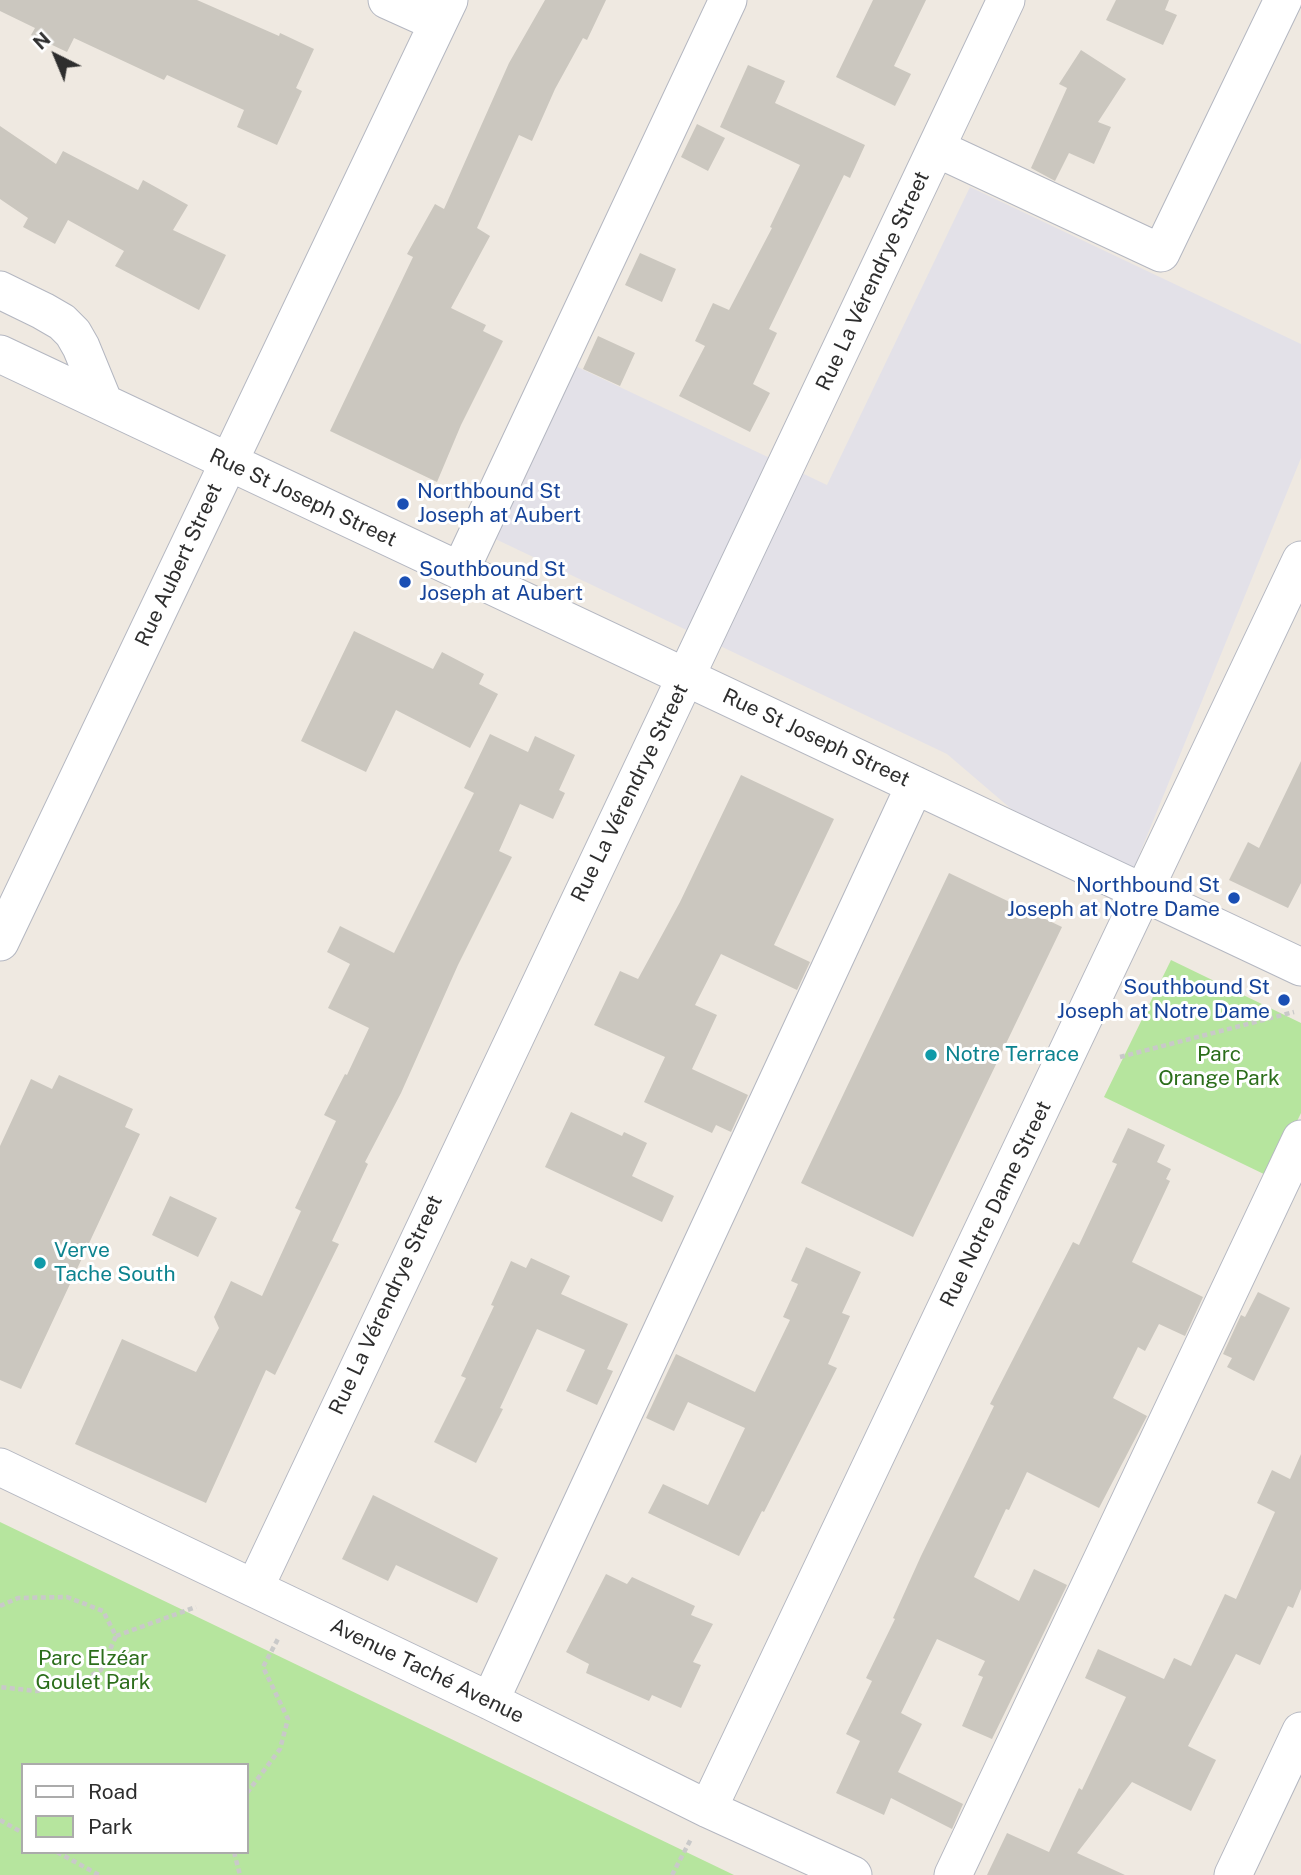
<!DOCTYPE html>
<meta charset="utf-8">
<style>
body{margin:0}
#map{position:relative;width:1301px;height:1875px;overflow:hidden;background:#efe9e1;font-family:"Public Sans",sans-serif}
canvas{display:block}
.legend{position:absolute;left:21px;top:1763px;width:228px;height:91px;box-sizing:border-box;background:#fff;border:2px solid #ababab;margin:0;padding:9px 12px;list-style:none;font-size:21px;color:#2e2e2e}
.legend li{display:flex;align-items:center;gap:14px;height:35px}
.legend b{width:35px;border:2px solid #ababab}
.north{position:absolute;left:21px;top:21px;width:70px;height:70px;-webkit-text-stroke:5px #fff;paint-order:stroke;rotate:317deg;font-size:19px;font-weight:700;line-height:28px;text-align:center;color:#2e2e2e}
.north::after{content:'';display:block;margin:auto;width:24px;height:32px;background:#2e2e2e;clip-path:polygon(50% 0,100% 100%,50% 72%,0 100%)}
</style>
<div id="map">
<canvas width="1301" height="1875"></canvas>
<ul class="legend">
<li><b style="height:9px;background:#fff"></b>Road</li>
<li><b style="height:19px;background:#b6e59e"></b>Park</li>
</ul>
<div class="north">N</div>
</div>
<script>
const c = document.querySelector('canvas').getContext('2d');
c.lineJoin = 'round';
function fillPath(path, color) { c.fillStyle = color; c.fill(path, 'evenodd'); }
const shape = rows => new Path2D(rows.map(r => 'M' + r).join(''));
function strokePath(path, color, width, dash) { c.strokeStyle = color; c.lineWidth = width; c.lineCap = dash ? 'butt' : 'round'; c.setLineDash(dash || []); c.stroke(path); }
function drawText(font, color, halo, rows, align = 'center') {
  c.font = font + ' "Public Sans",sans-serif'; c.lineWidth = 6; c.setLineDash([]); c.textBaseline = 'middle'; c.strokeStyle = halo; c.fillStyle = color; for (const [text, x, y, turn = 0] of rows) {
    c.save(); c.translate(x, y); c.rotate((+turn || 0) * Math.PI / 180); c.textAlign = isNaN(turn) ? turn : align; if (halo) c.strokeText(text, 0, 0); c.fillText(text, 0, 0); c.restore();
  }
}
fillPath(shape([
 [970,187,1301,344,1301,458,1120,902,947,754,487,535,569,363,827,485]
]), '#e3e1e8');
fillPath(shape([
 [1171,960,1301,1023,1301,1113,1270,1177,1104,1097],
 [0,1522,734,1875,0,1875],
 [23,1765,247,1765,247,1852,23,1852]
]), '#b6e59e');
fillPath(shape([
 [0,0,197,0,279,36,280,33,314,49,296,88,302,91,277,145,237,127,244,110,167,75,164,80,74,38,67,52,31,35,35,28,0,11],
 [545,0,606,0,587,40,583,38,555,89,532,141,519,135,477,228,490,236,451,308,486,325,483,331,503,341,461,425,437,482,330,431,413,257,407,254,435,204,444,209,509,63],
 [873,0,926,0,894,66,911,74,895,106,836,77],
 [1116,0,1169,0,1165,10,1177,15,1163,45,1106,20],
 [1081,50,1126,79,1098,122,1111,127,1094,164,1069,153,1055,181,1031,168,1067,88,1059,84],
 [748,65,785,81,775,103,865,145,850,178,844,175,769,329,777,333,753,384,770,393,750,432,679,396,705,346,695,341,713,303,729,310,772,228,770,227,800,165,720,127],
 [697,124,725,138,708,171,681,157],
 [0,126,56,164,63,151,138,190,143,180,188,205,173,230,226,255,199,310,115,266,124,251,68,220,55,244,23,227,28,218,0,199],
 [640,253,676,269,662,302,625,285],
 [598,336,635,353,620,386,583,369],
 [354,631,433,669,442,652,484,674,479,684,498,694,470,748,396,710,366,772,301,741],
 [490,734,528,752,535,736,575,755,559,790,565,793,553,819,520,804,499,851,512,857,458,965,401,1093,365,1162,368,1164,332,1241,339,1244,275,1375,266,1370,206,1503,75,1444,122,1339,196,1372,219,1328,214,1317,231,1281,262,1296,301,1211,295,1208,336,1121,324,1115,345,1074,347,1075,369,1028,328,1008,350,964,327,952,340,926,394,953,474,793,464,788],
 [1301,761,1301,883,1288,908,1229,880,1248,842,1259,848],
 [741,775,834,819,774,945,810,962,797,990,721,954,695,1005,717,1015,692,1069,748,1095,731,1132,716,1125,712,1133,644,1102,665,1057,594,1025,620,971,638,979,680,902],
 [949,873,1062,927,913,1237,801,1183],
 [59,1075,133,1109,125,1127,140,1134,21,1389,0,1380,0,1146,31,1079,52,1089],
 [571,1112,622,1136,624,1132,647,1143,632,1176,674,1196,662,1222,545,1167],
 [1128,1128,1165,1145,1157,1162,1171,1169,1166,1179,1170,1181,1132,1262,1203,1297,1185,1336,1159,1324,1145,1351,1138,1347,1113,1398,1147,1416,1099,1508,1027,1472,1009,1510,1006,1509,974,1577,1019,1601,1034,1569,1067,1585,992,1739,962,1726,983,1677,978,1675,985,1661,937,1639,901,1713,922,1724,898,1772,963,1804,952,1829,891,1798,884,1815,836,1793,860,1741,846,1734,872,1681,866,1678,895,1619,893,1618,921,1556,994,1406,990,1404,1073,1242,1079,1245,1117,1164,1112,1162],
 [170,1196,217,1218,198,1257,152,1235],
 [806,1247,861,1272,842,1313,850,1316,828,1364,837,1368,764,1512,762,1511,739,1556,648,1513,663,1484,708,1505,745,1428,688,1402,674,1431,646,1418,676,1354,755,1392,790,1320,783,1317,798,1284,791,1281],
 [531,1258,570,1276,561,1294,628,1324,607,1369,613,1371,597,1405,566,1391,585,1350,537,1329,500,1408,503,1409,476,1463,434,1442,466,1378,461,1376,494,1306,491,1305,511,1261,526,1268],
 [1258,1292,1290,1308,1254,1381,1227,1367,1232,1358,1223,1354,1241,1315,1245,1317],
 [1301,1454,1301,1589,1293,1608,1288,1606,1260,1665,1236,1654,1188,1746,1216,1760,1191,1811,1132,1782,1077,1853,1125,1875,987,1875,1007,1833,1049,1852,1079,1788,1082,1790,1126,1697,1085,1678,1098,1649,1164,1679,1174,1658,1191,1666,1225,1594,1236,1599,1275,1512,1257,1503,1272,1470,1290,1479],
 [373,1495,498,1558,477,1603,396,1565,388,1581,342,1559],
 [606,1574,627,1584,632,1577,695,1606,691,1615,713,1624,693,1662,701,1665,681,1708,652,1695,649,1701,586,1673,589,1664,566,1652]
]), '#cbc7bf');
const minor = shape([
 [387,0,438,23],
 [936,148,1161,253,1283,0],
 [0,290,43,311,62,322,73,333,81,347,104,403],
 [0,354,1301,967],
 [460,571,728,0],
 [0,942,449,0],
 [0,1467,490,1701,708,1809,853,1875],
 [255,1587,1006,0],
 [490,1701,915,785],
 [708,1809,1301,560],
 [953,1875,1301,1139],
 [1233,1875,1301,1731]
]);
strokePath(minor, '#b4b7c1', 39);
strokePath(shape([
 [1120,1057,1294,1012],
 [0,1606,18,1598,67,1597,103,1611,116,1636,101,1670,72,1686,36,1691,0,1687],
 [116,1636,196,1607],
 [247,1793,280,1749,288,1719,263,1667,279,1637],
 [0,1820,23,1833],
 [57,1852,99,1875],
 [234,1852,240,1875],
 [672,1875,691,1839]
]), '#c9c9c9', 4.5, [5, 3.5]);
strokePath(minor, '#fff', 37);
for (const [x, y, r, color] of [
 [403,504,7,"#1a4fb4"],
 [405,582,7,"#1a4fb4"],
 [1234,898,7,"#1a4fb4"],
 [1284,1000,7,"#1a4fb4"],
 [931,1055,7,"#0f9aa8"],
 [40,1263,7,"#0f9aa8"]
]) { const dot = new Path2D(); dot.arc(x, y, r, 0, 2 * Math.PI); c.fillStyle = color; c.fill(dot); strokePath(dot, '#fff', 2.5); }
drawText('21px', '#2e2e2e', '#fff', [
 ["Rue La Vérendrye Street",873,281,-65],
 ["Rue St Joseph Street",303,498,25],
 ["Rue Aubert Street",179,565,-65],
 ["Rue St Joseph Street",816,738,25],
 ["Rue La Vérendrye Street",630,793,-64],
 ["Rue Notre Dame Street",996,1204,-64],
 ["Rue La Vérendrye Street",386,1305,-65],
 ["Avenue Taché Avenue",427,1671,26]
]);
drawText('21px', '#164399', '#fff', [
 ["Northbound St",417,492],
 ["Joseph at Aubert",417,516],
 ["Southbound St",419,570],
 ["Joseph at Aubert",419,594],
 ["Northbound St",1220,886,"right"],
 ["Joseph at Notre Dame",1220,910,"right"],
 ["Southbound St",1270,988,"right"],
 ["Joseph at Notre Dame",1270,1012,"right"]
], 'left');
drawText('21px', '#0d838f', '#fff', [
 ["Notre Terrace",945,1055],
 ["Verve",54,1251],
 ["Tache South",54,1275]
], 'left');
drawText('21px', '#2c6e1b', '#fff', [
 ["Parc",1219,1055],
 ["Orange Park",1219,1079],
 ["Parc Elzéar",93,1659],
 ["Goulet Park",93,1683]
]);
</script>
